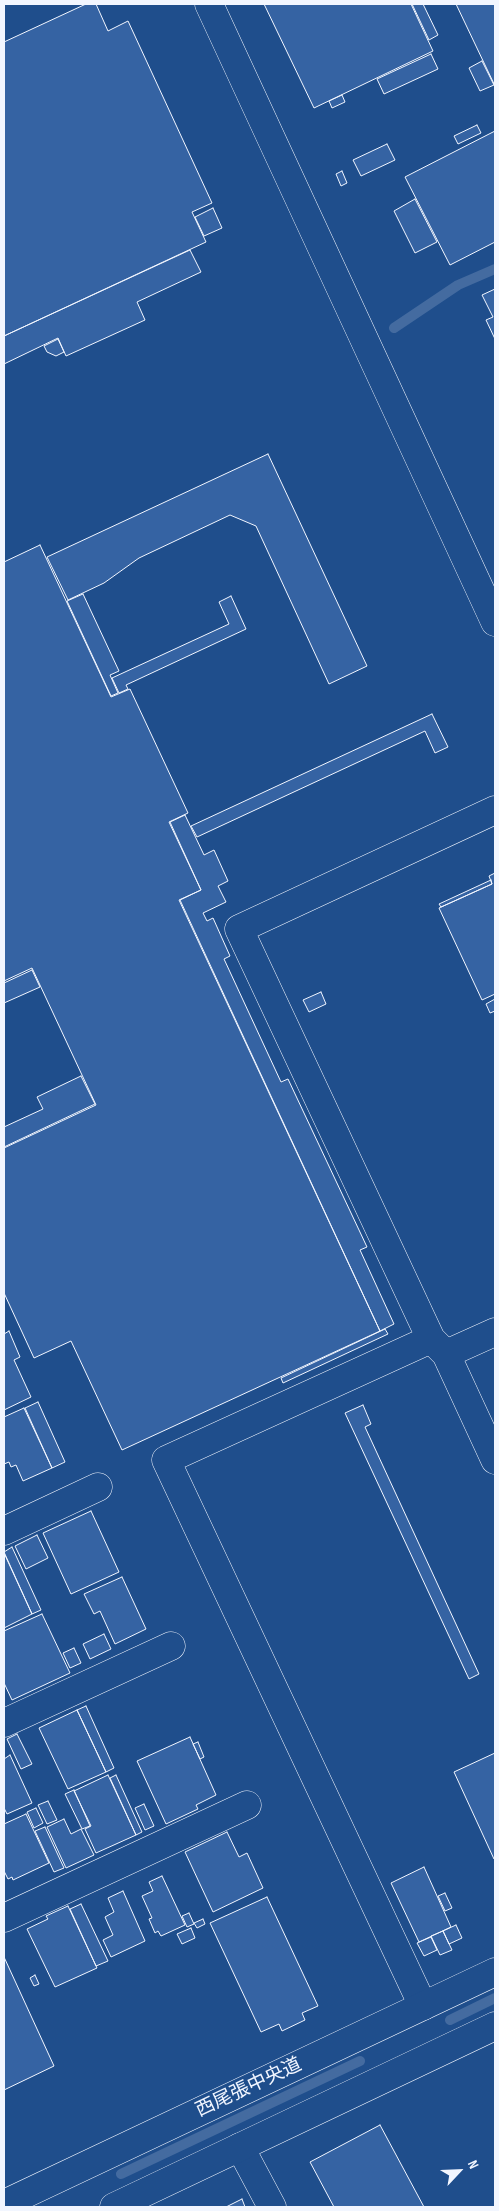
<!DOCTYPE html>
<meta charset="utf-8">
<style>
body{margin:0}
#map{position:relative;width:499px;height:2211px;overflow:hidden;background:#1f4e8c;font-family:"Sofia Sans Condensed",sans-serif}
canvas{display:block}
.frame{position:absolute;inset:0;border:5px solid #f2f6ff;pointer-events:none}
.north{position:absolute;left:434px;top:2146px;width:50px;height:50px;-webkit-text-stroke:4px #1f4e8c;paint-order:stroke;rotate:65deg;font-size:14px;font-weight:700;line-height:20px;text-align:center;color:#f2f6ff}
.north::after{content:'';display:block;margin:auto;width:18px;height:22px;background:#f2f6ff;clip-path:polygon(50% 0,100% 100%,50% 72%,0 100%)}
</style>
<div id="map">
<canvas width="499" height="2211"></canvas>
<div class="frame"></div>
<div class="north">N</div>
</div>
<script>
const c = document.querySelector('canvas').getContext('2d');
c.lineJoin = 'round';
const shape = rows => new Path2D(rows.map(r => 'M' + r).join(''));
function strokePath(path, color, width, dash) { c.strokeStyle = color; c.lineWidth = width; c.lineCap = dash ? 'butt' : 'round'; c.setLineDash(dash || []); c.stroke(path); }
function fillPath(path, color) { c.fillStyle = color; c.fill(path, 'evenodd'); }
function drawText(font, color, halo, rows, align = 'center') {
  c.font = font + ' "Sofia Sans Condensed","Noto Sans JP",sans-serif'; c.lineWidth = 4; c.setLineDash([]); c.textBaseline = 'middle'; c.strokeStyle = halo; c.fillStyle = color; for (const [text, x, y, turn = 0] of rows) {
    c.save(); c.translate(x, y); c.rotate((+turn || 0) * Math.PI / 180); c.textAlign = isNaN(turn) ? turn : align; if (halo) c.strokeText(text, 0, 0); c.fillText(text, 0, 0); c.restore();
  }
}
strokePath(shape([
 [394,328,458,285,495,269],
 [450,2020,495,1998],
 [121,2174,360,2061]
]), '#446ba0', 10);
const building = shape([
 [86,4,96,4,108,31,128,21,212,203,192,212,206,242,4,336,4,42,86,4],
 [264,4,411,4,433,51,314,108,264,4],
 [412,4,423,4,438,35,429,40,412,4],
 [456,4,495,4,495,86,456,4],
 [431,54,438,69,384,94,377,79,431,54],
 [482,61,494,85,480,91,469,68,482,61],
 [342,95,345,102,332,108,329,101,342,95],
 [477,125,481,133,458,144,454,136,477,125],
 [495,131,495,242,450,265,405,177,495,131],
 [387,144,395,160,361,176,353,160,387,144],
 [342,171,347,183,341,186,336,174,342,171],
 [415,199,437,242,415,253,394,211,415,199],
 [213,208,222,228,204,236,195,217,213,208],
 [190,250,201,272,137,302,145,320,66,356,58,338,4,364,4,336,190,250],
 [495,289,495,339,486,320,493,317,482,295,495,289],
 [58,339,64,352,56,356,47,352,44,346,58,339],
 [268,454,367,666,329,684,256,526,230,515,139,558,104,583,68,600,47,557,268,454],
 [40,545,111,697,130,689,188,813,169,822,201,890,179,900,380,1331,122,1450,71,1341,34,1358,4,1293,4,1148,96,1105,32,968,4,981,4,562,40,545],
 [83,594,119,671,110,675,118,693,111,696,67,601,83,594],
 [231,596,246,629,126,685,128,689,119,693,112,678,229,624,219,602,231,596],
 [432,714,448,747,435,753,425,731,197,837,191,826,432,714],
 [185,815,204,855,214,850,228,881,218,886,226,902,203,913,207,921,213,918,230,956,224,959,281,1082,288,1079,367,1247,360,1250,394,1324,380,1331,180,900,201,890,170,822,185,815],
 [495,873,495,994,482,1000,439,908,492,884,489,876,495,873],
 [491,880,492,884,441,907,439,904,491,880],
 [32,970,40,987,4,1003,4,983,32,970],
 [321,992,326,1004,309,1012,303,1000,321,992],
 [495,999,495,1011,490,1013,486,1004,495,999],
 [81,1076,95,1104,4,1147,4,1127,43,1109,37,1097,81,1076],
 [385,1329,388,1334,283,1383,281,1378,385,1329],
 [9,1331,20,1357,14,1360,31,1397,4,1410,4,1334,9,1331],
 [38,1402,65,1462,52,1468,25,1408,38,1402],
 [363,1405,371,1424,365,1427,479,1674,469,1679,345,1413,363,1405],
 [24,1408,52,1468,23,1481,16,1465,11,1467,9,1462,4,1464,4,1417,24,1408],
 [91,1511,119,1572,71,1594,43,1533,91,1511],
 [37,1535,48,1558,26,1569,15,1546,37,1535],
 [12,1547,41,1610,32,1614,4,1552,12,1547],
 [4,1553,32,1614,4,1628,4,1553],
 [122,1577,146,1629,115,1644,100,1611,94,1614,84,1594,122,1577],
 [42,1614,70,1673,12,1700,4,1683,4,1631,42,1614],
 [104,1634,111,1649,90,1659,83,1644,104,1634],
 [74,1648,81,1663,70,1668,63,1653,74,1648],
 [86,1706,114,1768,106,1772,77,1710,86,1706],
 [77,1710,106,1772,68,1789,39,1728,77,1710],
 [17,1734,32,1764,21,1769,7,1739,17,1734],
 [190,1737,216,1795,196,1805,198,1809,166,1824,137,1761,190,1737],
 [198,1742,204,1757,200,1759,193,1744,198,1742],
 [495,1753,495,1859,494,1859,454,1772,495,1753],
 [10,1755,32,1803,7,1814,4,1808,4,1759,10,1755],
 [108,1775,136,1835,96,1853,85,1829,91,1826,74,1791,108,1775],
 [116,1775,142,1832,136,1835,110,1778,116,1775],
 [74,1790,90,1826,82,1829,65,1794,74,1790],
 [48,1801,57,1820,47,1824,38,1805,48,1801],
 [144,1804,154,1826,145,1830,135,1808,144,1804],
 [36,1808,43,1823,34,1828,27,1812,36,1808],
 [26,1814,49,1863,13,1880,12,1877,8,1879,4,1871,4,1824,26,1814],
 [64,1819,71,1834,81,1829,94,1855,66,1868,47,1827,64,1819],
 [45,1827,64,1868,54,1872,35,1831,45,1827],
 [227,1832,239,1857,247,1853,263,1888,213,1912,185,1852,227,1832],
 [424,1867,451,1927,419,1942,391,1883,424,1867],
 [162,1876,185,1925,161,1936,158,1931,155,1933,149,1919,152,1918,142,1896,153,1891,149,1882,162,1876],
 [123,1891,145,1941,111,1957,103,1940,113,1935,105,1917,114,1912,108,1898,123,1891],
 [445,1893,452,1908,445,1911,438,1896,445,1893],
 [267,1897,318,2006,302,2013,305,2020,282,2031,279,2024,261,2032,210,1923,267,1897],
 [81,1904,108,1961,96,1966,70,1909,81,1904],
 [68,1906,97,1968,55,1987,27,1929,48,1919,46,1916,68,1906],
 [189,1913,194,1924,187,1927,182,1916,189,1913],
 [203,1919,205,1924,197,1928,194,1923,203,1919],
 [456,1925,462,1938,449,1944,443,1931,456,1925],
 [191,1928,195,1938,182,1944,177,1934,191,1928],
 [443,1931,452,1950,440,1955,431,1936,443,1931],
 [431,1937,437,1950,424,1956,417,1943,431,1937],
 [4,1957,54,2066,4,2090,4,1957],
 [35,1975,39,1984,34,1986,30,1978,35,1975],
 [380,2125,424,2207,334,2207,310,2162,380,2125],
 [242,2199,245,2207,226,2207,242,2199]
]);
fillPath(building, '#3563a3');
strokePath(building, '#f2f6ff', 1);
const minor = shape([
 [431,1339,239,929,495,810],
 [446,1354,495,1460],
 [4,1531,98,1487],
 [4,1723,171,1646],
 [4,1918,247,1805],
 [423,2006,166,1460,431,1339,446,1354,495,1332],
 [240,2147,272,2207]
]);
const tertiary = shape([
 [209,4,495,622]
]);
const primary = shape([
 [4,2204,495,1972],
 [114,2207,495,2026]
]);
strokePath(minor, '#f2f6ff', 29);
strokePath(tertiary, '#f2f6ff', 29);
strokePath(primary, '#f2f6ff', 29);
strokePath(minor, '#1f4e8c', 28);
strokePath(tertiary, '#1f4e8c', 28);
strokePath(primary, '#1f4e8c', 28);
drawText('19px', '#f2f6ff', '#1f4e8c', [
 ["西尾張中央道",249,2088,-25]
]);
</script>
